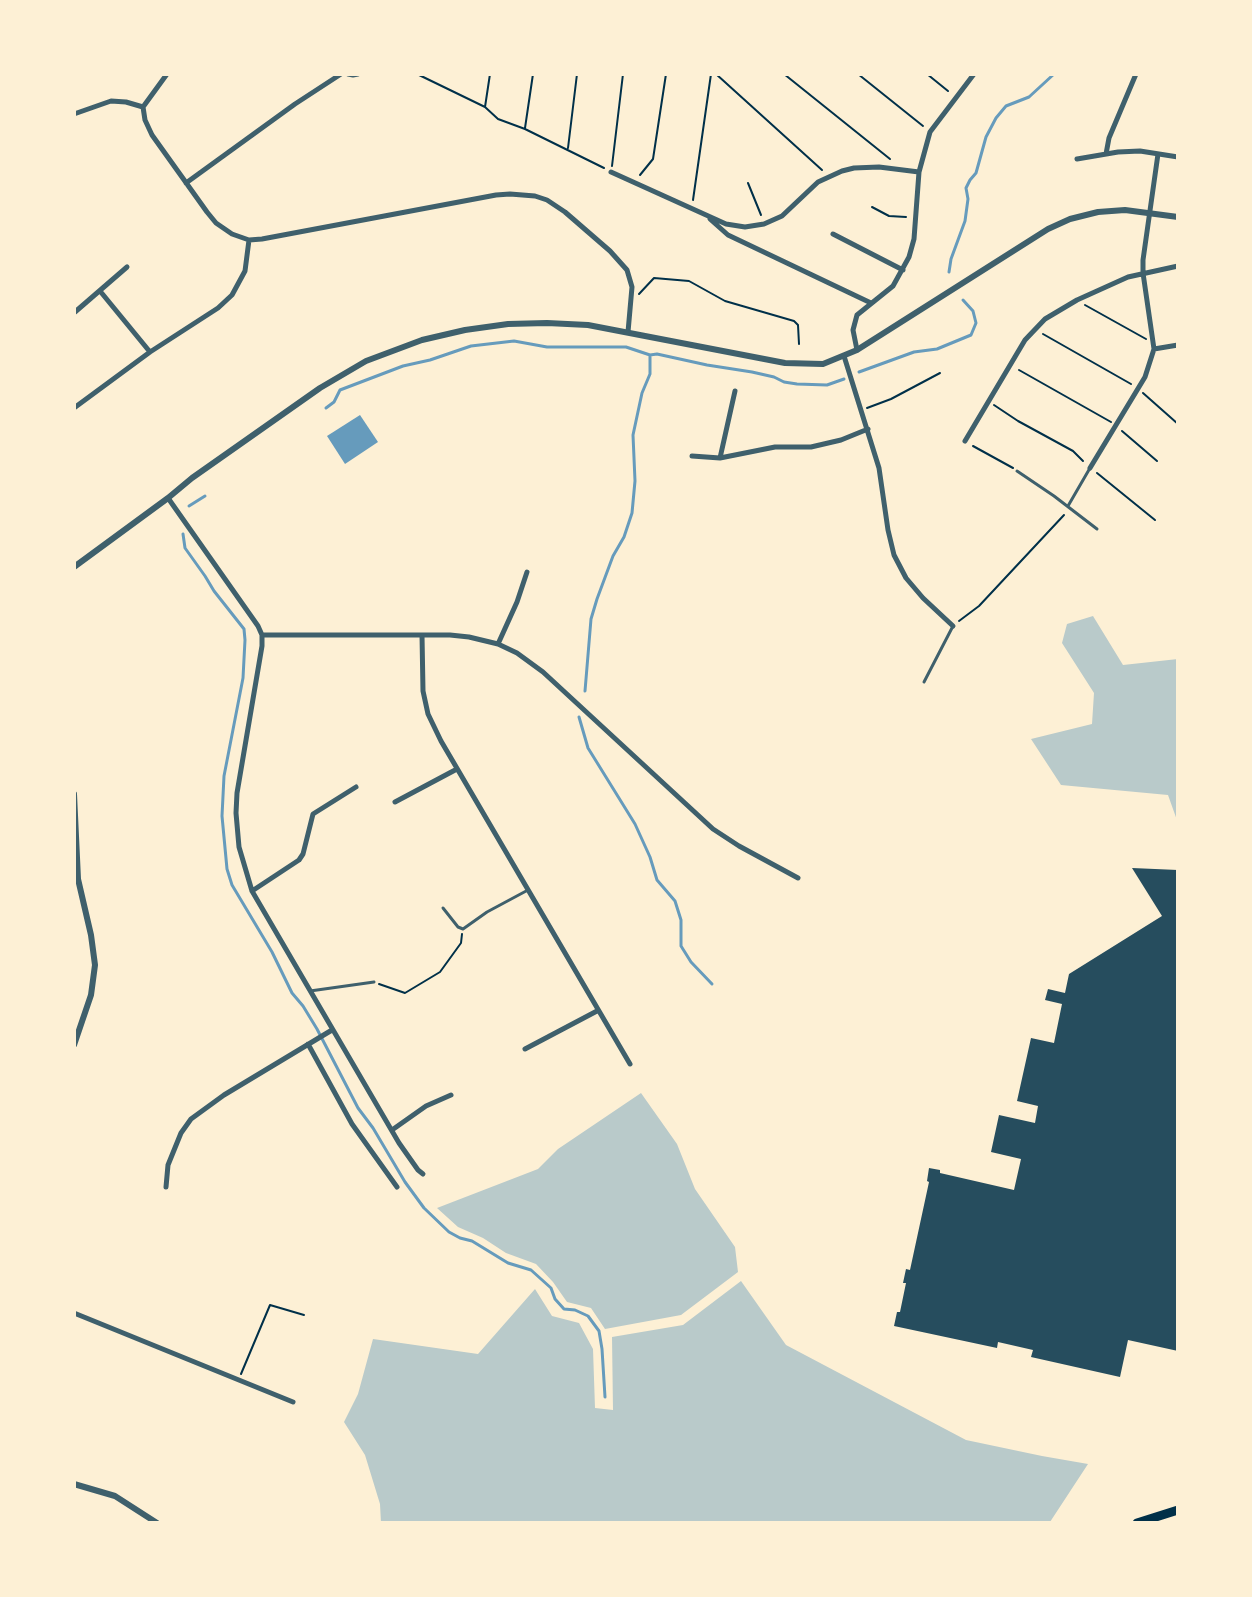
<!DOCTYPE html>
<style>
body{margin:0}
#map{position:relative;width:1252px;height:1597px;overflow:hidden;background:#fdf0d5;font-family:"DM Sans",sans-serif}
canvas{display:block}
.frame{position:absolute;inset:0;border:76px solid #fdf0d5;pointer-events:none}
</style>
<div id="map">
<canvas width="1252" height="1597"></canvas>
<div class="frame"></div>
</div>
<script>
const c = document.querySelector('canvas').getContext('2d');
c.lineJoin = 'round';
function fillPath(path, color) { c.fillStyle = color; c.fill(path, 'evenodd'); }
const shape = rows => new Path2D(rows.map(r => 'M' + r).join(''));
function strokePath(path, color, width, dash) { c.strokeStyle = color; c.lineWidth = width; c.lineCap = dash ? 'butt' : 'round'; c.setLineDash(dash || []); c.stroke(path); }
fillPath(shape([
 [1093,616,1123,665,1178,659,1178,823,1168,795,1061,785,1031,739,1092,724,1094,693,1062,643,1067,624],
 [641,1093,677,1144,695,1189,735,1247,738,1272,681,1315,605,1329,591,1308,567,1302,553,1282,536,1264,506,1253,483,1238,458,1227,437,1208,538,1169,558,1149],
 [741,1281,786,1345,966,1440,1042,1456,1088,1464,1050,1522,1043,1523,381,1523,380,1504,365,1455,344,1422,358,1394,373,1339,478,1354,535,1289,552,1316,579,1323,593,1349,595,1408,613,1410,612,1337,683,1325]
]), '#b9caca');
fillPath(shape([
 [360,415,378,442,345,464,327,436]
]), '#669bbc');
strokePath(shape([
 [949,272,951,259,965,221,968,199,966,188,970,180,976,173,986,137,996,118,1006,106,1029,97,1054,74],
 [859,372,914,352,937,349,971,335,976,323,973,311,963,300],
 [326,408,334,402,340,390,403,366,430,360,471,346,514,341,547,347,626,347,650,355,657,354,707,365,752,372,774,377,784,382,797,384,827,385,844,379],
 [189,506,205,496],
 [183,534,185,548,205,576,214,591,244,629,245,640,243,678,224,776,222,816,227,869,232,885,272,952,292,993,303,1006,317,1029,358,1108,373,1128,405,1182,424,1208,449,1232,460,1238,472,1241,508,1263,531,1270,551,1288,555,1299,564,1309,575,1310,588,1316,599,1331,602,1349,605,1397],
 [585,691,591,619,597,599,613,556,624,537,632,513,635,481,633,435,642,393,650,374,650,355],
 [579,717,588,748,635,824,650,857,657,880,675,901,681,920,681,946,691,962,712,984]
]), '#669bbc', 3);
fillPath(shape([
 [1132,868,1178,870,1178,1351,1128,1340,1120,1377,1031,1357,1033,1350,998,1342,997,1348,894,1326,897,1312,900,1312,906,1283,903,1283,906,1269,910,1270,929,1182,927,1181,929,1168,940,1170,940,1173,1014,1190,1021,1159,991,1152,999,1115,1035,1123,1038,1106,1017,1101,1031,1038,1054,1043,1062,1004,1045,1000,1048,989,1065,993,1069,974,1162,916]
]), '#264d5e');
strokePath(shape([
 [417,74,485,107,498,119,525,129,604,168],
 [716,74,822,170],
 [784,74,890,159],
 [858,74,923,126],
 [927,74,948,91],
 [485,107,490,74],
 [525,128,533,74],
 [568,148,577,74],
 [612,166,623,74],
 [640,175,653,159,666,74],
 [748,183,761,215],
 [693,200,711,74],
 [872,207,889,216,906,217],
 [639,294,654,278,689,281,725,301,794,321,798,325,799,344],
 [1085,305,1146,339],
 [1043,334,1131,384],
 [1019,370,1111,422],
 [1143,393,1178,424],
 [994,405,1018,421,1073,451,1083,461],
 [867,408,891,399,940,373],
 [1122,431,1157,461],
 [973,446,1013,468],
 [1097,473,1155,520],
 [959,621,979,606,1064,515],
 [379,984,405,993,440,972,461,943,462,934],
 [241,1374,270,1305,304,1315]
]), '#003049', 2);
strokePath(shape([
 [1017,471,1054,496,1097,529],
 [1068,506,1090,468],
 [924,682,953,626],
 [443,908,458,927,463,929,487,912,528,890],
 [310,991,374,982]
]), '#3f606c', 3);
strokePath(shape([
 [167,74,143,107,145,120,152,135,207,212,216,223,232,234,249,240,262,239,496,195,510,194,535,196,547,200,565,212,610,251,627,270,632,287,628,332],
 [348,74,353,75,358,74],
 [74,114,111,101,126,102,143,107],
 [1106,154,1109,138,1136,74],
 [1077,159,1118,152,1140,151,1178,157],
 [611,172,726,224,745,227,764,224,782,216,818,182,842,171,854,168,879,167,919,172],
 [186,183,295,104,341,74],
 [710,219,728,235,871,303],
 [833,234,903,270],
 [100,291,150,352],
 [75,312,127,267],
 [1154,349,1178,345],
 [857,350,853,330,857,315,893,286,909,257,914,239,919,172,930,132,974,74],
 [844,356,879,468,888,530,894,555,906,578,923,598,953,626],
 [74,408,150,352,218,308,232,295,245,271,249,240],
 [965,441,1025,340,1045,319,1077,300,1128,277,1178,266],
 [692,456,720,458,775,447,811,447,841,440,868,429],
 [720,458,735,391],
 [1090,468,1145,377,1154,349,1143,273,1143,260,1158,154],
 [168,498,258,626,262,635,262,646,237,793,236,813,239,847,252,891,399,1143,418,1170,423,1174],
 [262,635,450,635,469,637,498,644,517,653,543,672,713,829,739,846,798,878],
 [422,635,423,691,428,714,441,741,630,1064],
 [498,644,517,602,527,572],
 [395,802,457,769],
 [252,891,299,860,303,854,313,814,356,787],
 [308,1044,352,1124,397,1187],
 [525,1049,597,1011],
 [392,1130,426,1106,451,1095],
 [166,1187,168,1165,181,1133,191,1119,224,1095,332,1030],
 [74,1313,293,1402]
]), '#3f606c', 5);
strokePath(shape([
 [74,567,168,498,192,478,320,388,366,361,422,340,465,330,508,324,547,323,588,325,785,363,823,364,857,350,1048,229,1070,219,1098,212,1125,210,1178,217],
 [74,794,78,879,91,935,95,965,91,995,74,1045],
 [74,1484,115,1496,157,1523]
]), '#3f606c', 6);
strokePath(shape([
 [1137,1523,1178,1510]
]), '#003049', 9);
</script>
